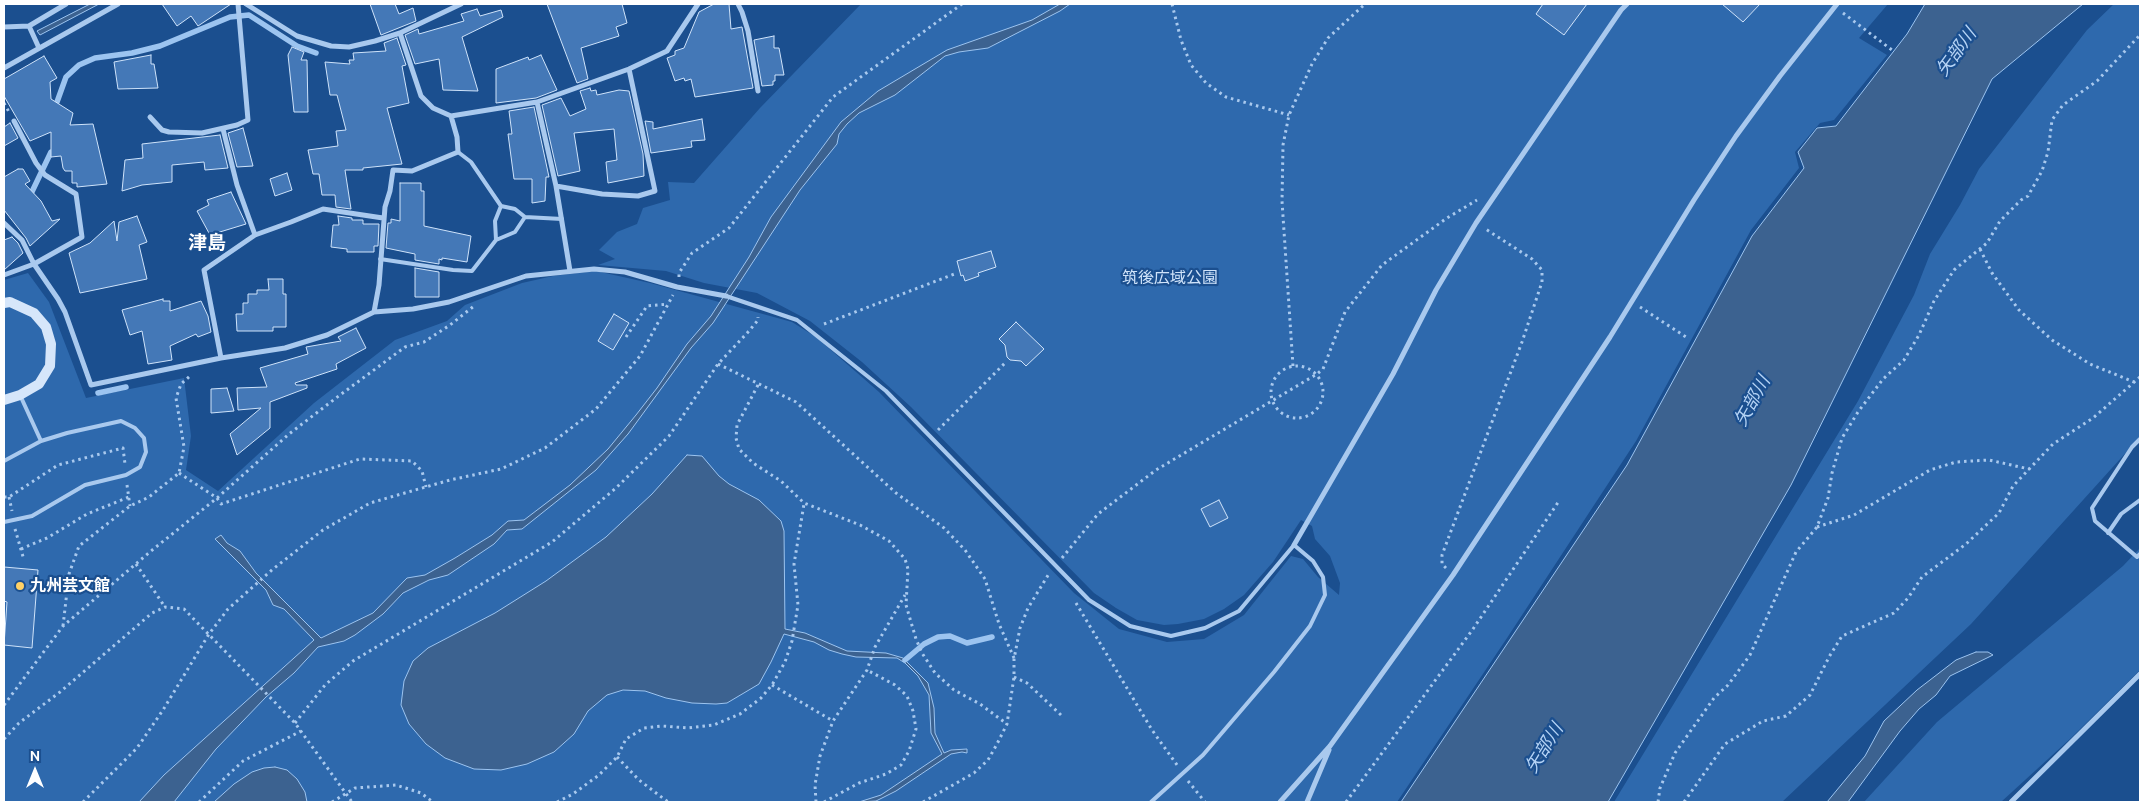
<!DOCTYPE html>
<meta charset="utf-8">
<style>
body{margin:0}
#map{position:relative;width:2144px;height:806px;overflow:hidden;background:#1b4f8f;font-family:Ubuntu,sans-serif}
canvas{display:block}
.frame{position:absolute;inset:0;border:5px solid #fff;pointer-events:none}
.north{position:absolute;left:10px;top:746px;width:50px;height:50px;-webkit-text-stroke:4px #1b4f8f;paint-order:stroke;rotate:0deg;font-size:14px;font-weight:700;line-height:20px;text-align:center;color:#fff}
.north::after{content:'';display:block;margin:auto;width:18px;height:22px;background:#fff;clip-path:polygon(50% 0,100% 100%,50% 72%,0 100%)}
</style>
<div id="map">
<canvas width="2144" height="806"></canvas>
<div class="frame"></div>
<div class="north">N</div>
</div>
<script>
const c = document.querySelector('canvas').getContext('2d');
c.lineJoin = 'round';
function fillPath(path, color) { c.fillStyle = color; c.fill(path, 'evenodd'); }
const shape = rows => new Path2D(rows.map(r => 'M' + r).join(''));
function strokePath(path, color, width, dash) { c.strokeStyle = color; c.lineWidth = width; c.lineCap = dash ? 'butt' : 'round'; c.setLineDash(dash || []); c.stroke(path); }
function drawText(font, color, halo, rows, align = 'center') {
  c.font = font + ' Ubuntu,"Noto Sans JP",sans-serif'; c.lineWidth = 4.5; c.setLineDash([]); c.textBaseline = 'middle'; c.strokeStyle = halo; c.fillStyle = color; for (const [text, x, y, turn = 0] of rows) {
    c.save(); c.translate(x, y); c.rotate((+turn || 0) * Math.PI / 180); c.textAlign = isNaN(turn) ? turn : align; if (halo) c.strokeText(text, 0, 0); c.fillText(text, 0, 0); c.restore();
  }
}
fillPath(shape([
 [861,4,1888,4,1859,38,1887,55,1834,120,1820,123,1795,152,1799,168,1751,230,1636,441,1507,638,1397,802,4,802,4,280,28,273,49,302,86,398,184,378,191,436,186,470,218,491,314,403,395,340,447,321,465,305,522,283,553,276,596,271,650,283,792,322,816,337,879,392,1074,593,1119,629,1167,642,1204,639,1244,615,1291,556,1303,559,1318,577,1339,595,1340,583,1330,556,1315,539,1312,526,1301,520,1273,562,1244,595,1224,609,1204,619,1178,624,1164,625,1137,620,1116,608,1094,593,911,407,862,362,810,321,757,293,704,283,666,271,598,265,615,259,599,250,617,232,637,224,643,208,670,200,668,182,694,183,760,108],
 [2114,4,2140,4,2140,437,1971,624,1782,802,1614,802,1858,401,1914,295,1930,254,1960,205,1979,169,2087,30],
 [2140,548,2140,670,2071,738,2001,802,1864,802,1937,722,2123,566]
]), '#2e69ad');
const water = shape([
 [90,4,99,4,40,35,37,31,90,4],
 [1060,4,1070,4,1060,11,988,48,959,52,945,56,895,95,859,113,847,124,839,134,837,144,800,190,713,323,691,348,628,434,596,470,522,529,507,530,494,544,448,575,429,580,403,593,383,614,355,635,344,641,318,647,294,673,266,697,216,749,174,802,139,802,164,775,314,640,284,609,273,605,266,590,215,539,221,535,227,543,240,551,256,573,321,638,373,613,407,578,425,575,455,558,492,535,508,521,524,520,570,485,608,449,636,415,657,388,687,344,711,316,749,257,771,217,841,122,878,91,947,50,1032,20,1060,4],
 [1925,4,2083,4,1992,79,1791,485,1608,802,1401,802,1627,465,1752,236,1804,168,1798,152,1817,128,1836,126,1907,34,1925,4],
 [687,455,702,456,719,476,729,484,759,500,781,521,784,531,785,629,805,633,847,651,886,653,903,658,928,683,934,708,935,733,944,753,951,750,967,749,967,753,962,752,951,754,896,791,876,801,859,802,881,795,942,754,931,733,929,695,918,676,905,663,897,658,856,657,842,654,829,650,814,642,784,634,771,662,759,684,727,703,716,704,692,703,666,698,645,691,623,690,607,695,588,711,574,734,554,752,527,764,501,770,474,769,445,758,426,744,409,724,401,705,404,681,413,661,428,648,495,613,546,581,606,537,652,494,687,455],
 [1976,652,1988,652,1993,655,1950,676,1936,695,1919,709,1900,731,1848,802,1827,802,1865,756,1884,721,1917,690,1956,660,1976,652],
 [275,767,287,770,297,779,305,792,307,802,214,802,234,784,252,772,264,768,275,767]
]);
fillPath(water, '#3c6290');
strokePath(water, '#9cc4f0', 1);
strokePath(shape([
 [57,102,66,77,79,65,95,58,132,53,160,46,230,17,249,15,297,46,316,53],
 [29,198,51,152],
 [98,393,126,387],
 [905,660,924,644,938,637,950,636,967,643,992,637]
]), '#9cc4f0', 5.5);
const building = shape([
 [162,4,231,4,198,26,191,16,177,26,162,4],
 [370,4,395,4,399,14,413,8,416,21,381,35,370,4],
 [547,4,622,4,627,23,616,27,619,36,581,48,588,79,577,83,547,4],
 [714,4,729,4,731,29,742,27,753,88,695,97,691,79,685,81,684,78,675,81,667,58,675,55,675,51,684,48,699,12,714,4],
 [1543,4,1587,4,1564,35,1536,14,1543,4],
 [1722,4,1760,4,1743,22,1722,4],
 [477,9,480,16,501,10,503,17,462,37,478,91,443,90,439,59,415,64,405,35,418,29,419,34,464,21,461,14,477,9],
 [774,36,774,48,779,48,784,75,775,75,775,81,773,81,773,85,762,86,754,40,774,36],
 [397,38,406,65,402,66,409,103,387,108,402,164,363,168,363,170,345,170,351,209,336,207,335,195,322,195,319,174,313,174,308,150,338,146,336,131,346,130,337,95,330,95,325,62,350,64,349,60,354,60,353,53,386,51,384,43,397,38],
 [292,47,304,52,301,60,307,60,308,112,294,112,288,55,292,47],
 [151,55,151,64,154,64,158,88,118,89,114,62,151,55],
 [541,55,557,90,536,98,496,103,496,69,528,57,529,60,541,55],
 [44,56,57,78,50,82,51,99,73,113,70,125,93,124,107,184,77,187,77,183,72,183,72,171,65,171,63,168,61,156,51,157,51,132,30,141,4,96,4,79,44,56],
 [590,88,591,91,596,90,597,95,619,90,629,91,643,154,644,176,608,183,606,162,617,160,614,129,574,133,580,171,558,176,542,105,561,98,570,116,586,109,580,91,590,88],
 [534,107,549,177,546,177,545,201,532,203,532,179,514,179,508,134,512,134,509,111,534,107],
 [702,119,705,140,691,141,692,147,651,153,645,121,653,122,653,129,702,119],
 [10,123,18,138,4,146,4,127,10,123],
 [243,128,253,166,237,167,228,133,243,128],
 [220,135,228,168,205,170,204,162,172,165,172,182,142,185,122,191,125,160,143,158,142,144,220,135],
 [18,169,23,169,30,181,25,184,41,201,52,221,60,219,30,246,26,238,4,210,4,177,18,169],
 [287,173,292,190,275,196,270,179,287,173],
 [400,183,421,183,421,191,424,191,424,226,471,236,467,262,442,258,442,260,439,259,439,264,415,260,415,254,386,248,388,223,391,223,391,219,400,221,400,183],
 [231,192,246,224,210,235,197,211,209,205,207,200,231,192],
 [137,216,147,242,139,245,147,279,80,293,69,253,90,243,114,221,117,241,119,222,137,216],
 [338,216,352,218,352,220,363,220,363,224,379,224,378,246,374,246,374,252,347,252,347,249,331,247,333,225,339,225,338,216],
 [12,237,18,243,23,253,4,270,4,240,12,237],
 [991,251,996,267,978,273,979,276,965,281,963,275,961,276,957,261,991,251],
 [415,268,439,272,439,297,415,297,415,268],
 [268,279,283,279,283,294,286,294,286,327,273,327,273,331,237,331,236,314,243,314,243,303,248,303,248,294,257,294,257,290,269,290,268,279],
 [163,299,163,301,170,301,170,311,201,301,208,316,211,332,198,337,196,334,170,346,172,360,148,364,142,331,130,335,122,310,163,299],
 [614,314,629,323,613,350,598,341,614,314],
 [1016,322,1044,349,1026,366,1021,361,1010,360,1007,357,1005,345,999,339,1016,322],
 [356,328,366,348,336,364,337,369,295,383,296,385,307,385,307,388,270,402,270,428,237,455,230,434,261,408,238,410,237,388,267,387,260,368,308,354,306,347,341,341,338,337,356,328],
 [227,388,234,411,211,413,211,389,227,388],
 [1219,500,1228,518,1210,527,1201,509,1219,500],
 [4,567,38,570,32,648,4,645,7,602,4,601,4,567]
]);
fillPath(building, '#4478b7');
strokePath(building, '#cfe3fa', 1);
strokePath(shape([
 [1172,4,1181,40,1191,65,1206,83,1226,97,1289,115],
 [1843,13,1892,50],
 [4,103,9,112],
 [1980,249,1992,273,2019,310,2052,340,2090,364,2134,382],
 [679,277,679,273,692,253,729,228,833,97,962,4],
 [1640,307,1686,337],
 [824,324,957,273],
 [626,337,647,306,668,304],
 [718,364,796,402,896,493,944,528,965,550,985,579,999,624,1014,658],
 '1271 392a26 26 0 1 1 52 0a26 26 0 1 1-52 0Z',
 [1293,366,1282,201,1283,145,1289,115,1312,64,1328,38,1365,4],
 [758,385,737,425,736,438,739,449,753,463,781,481,804,503,860,525,889,541,905,559,908,569,906,605,916,639,922,653,935,673,954,690,980,704,1007,724],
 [938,430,1005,363],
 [179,473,217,498,221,504,360,459,412,461,422,471,426,487],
 [127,485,130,506],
 [4,497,9,497,58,465,123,448,125,464],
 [9,497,12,511],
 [1817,527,1854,515,1930,470,1956,462,1989,460,2029,469],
 [15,529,24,560],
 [21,549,47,538,87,514,129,497],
 [1062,558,1098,514,1156,470,1317,374,1323,369,1345,312,1382,265,1447,218,1477,200],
 [136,564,165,607],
 [1446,568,1442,564,1442,555,1522,342,1542,282,1542,270,1532,259,1484,228],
 [1076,603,1152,730,1177,765],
 [63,626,69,574,79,546,130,506,149,497,179,473,184,447,176,398,181,384,190,376],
 [1014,677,1027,683,1061,715],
 [772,685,833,721],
 [4,705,63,626,151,551,217,498,289,434,336,398,405,347,424,342,450,325,474,306],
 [295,723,325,685,353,661,552,542,616,488,669,436,718,364,749,331,758,320,758,317],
 [4,739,19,723,60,692,152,613,165,607,184,609,295,723,352,802],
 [617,757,639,780,668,802],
 [1188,781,1205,802],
 [83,802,137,748,163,710,209,634,228,609,273,569,323,530,370,503,450,480,501,469,545,448,596,409,640,356,673,295],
 [199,802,243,761,301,731],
 [332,802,355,788,396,785,421,793,433,802],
 [557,802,573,794,599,775,617,757,626,739,644,728,662,726,688,728,714,725,740,714,761,698,772,685,785,662,792,641,798,605,794,564,804,504],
 [816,802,815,785,820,756,833,721,867,670,875,647,905,595],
 [824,802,859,783,886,774,901,765,909,751,916,729,913,711,907,696,895,685,867,670],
 [923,802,974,773,988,760,997,744,1007,724,1014,677,1014,659,1020,628,1028,608,1050,572],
 [1346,802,1473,629,1559,501],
 [1658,802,1660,788,1675,753,1714,698,1728,685,1750,655,1796,552,1817,527,1828,498,1832,473,1842,438,1858,412,1883,379,1904,360,1919,335,1934,301,1954,270,1987,243,2000,221,2021,200,2028,196,2042,171,2048,152,2052,120,2063,105,2097,81,2140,35],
 [1684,802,1725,744,1763,721,1786,716,1810,695,1829,657,1842,636,1894,613,1908,598,1922,577,1966,544,1999,513,2013,486,2053,444,2093,418,2140,377]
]), '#a9c9ee', 3, [2.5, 4]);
strokePath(shape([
 [458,152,471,162,501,206,515,209,525,217,562,219],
 [496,240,515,232,525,217],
 [380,259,453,270,472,271,496,240,495,221,501,206],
 [726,296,797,320,886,391,1089,600,1130,626,1171,636,1205,628,1239,611,1294,545,1313,561,1323,577,1325,595,1310,626,1274,672,1203,755,1151,802],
 [2140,439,2132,447,2092,508,2095,521,2137,557,2140,554],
 [4,461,41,441],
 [4,522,32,516,85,485,126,475,140,467,146,452,144,438,135,428,121,421,67,433,41,441,20,395],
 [2108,533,2121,514,2140,500]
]), '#a9c9ee', 4);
strokePath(shape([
 [246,4,297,36,331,46,349,47,375,41,400,33,421,96,433,108,451,116,537,102,629,69,667,51,698,4],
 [738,4,742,12,748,31,758,91],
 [29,26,39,48],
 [4,27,29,26,66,4],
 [400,33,461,4],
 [4,68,118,4],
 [537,102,556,186,570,271],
 [150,117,162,130,169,132,202,133,237,125,248,120,238,4],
 [223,129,237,185,255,235],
 [556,186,602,194,638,196,655,191,629,69],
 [4,223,22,240,34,264,58,299,65,312,91,385,221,358,285,348,327,335,374,312,379,285,385,207,390,191,393,170,412,171,458,152,457,137,451,116],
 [4,275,34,264,82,237,76,194,45,175,36,163,14,121],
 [374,312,413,309,449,302,526,276,594,269,625,272,677,287,726,296],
 [221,358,204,270,255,235,291,222,323,209,383,218],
 [1294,545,1393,374,1436,290,1476,223,1621,10,1627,4],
 [1280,802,1330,746,1453,575,1610,337,1694,200,1736,136,1780,76,1837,4],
 [1307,802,1329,750],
 [2011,802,2140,674]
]), '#a9c9ee', 5);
strokePath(shape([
 [4,303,10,302,34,313,46,327,51,344,50,366,39,384,20,395,4,400]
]), '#d6e6fa', 10);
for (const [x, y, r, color] of [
 [20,586,5,"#ffd166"]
]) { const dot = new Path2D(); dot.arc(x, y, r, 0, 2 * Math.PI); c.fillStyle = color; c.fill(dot); strokePath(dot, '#1b4f8f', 2); }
drawText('16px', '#cfe3fa', '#1b4f8f', [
 ["筑後広域公園",1170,278]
]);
drawText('bold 16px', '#fff', '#1b4f8f', [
 ["九州芸文館",30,586]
], 'left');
drawText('italic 18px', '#b5d3f5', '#1b4f8f', [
 ["矢部川",1956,52,-54],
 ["矢部川",1752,401,-61],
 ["矢部川",1544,748,-58]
]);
drawText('bold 19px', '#fff', '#1b4f8f', [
 ["津島",207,243]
]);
</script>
